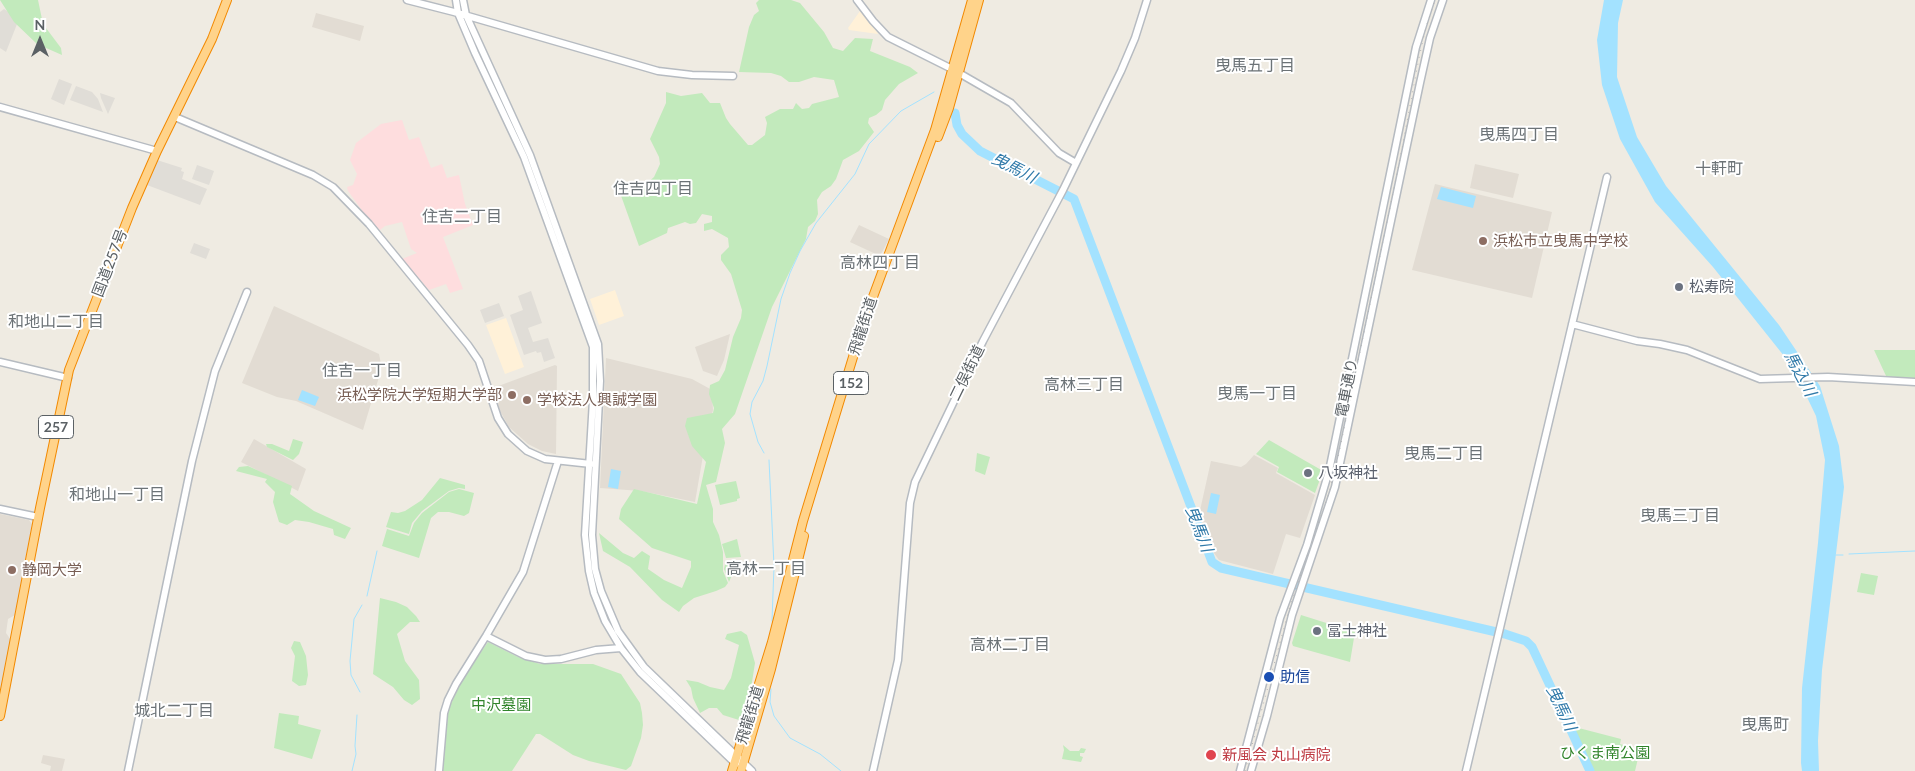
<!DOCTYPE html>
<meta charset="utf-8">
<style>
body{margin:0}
#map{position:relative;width:1915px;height:771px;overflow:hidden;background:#efebe2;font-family:Lato,sans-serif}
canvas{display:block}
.north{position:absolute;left:15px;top:15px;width:50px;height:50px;-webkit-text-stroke:4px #fff;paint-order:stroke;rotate:0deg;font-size:14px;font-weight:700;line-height:20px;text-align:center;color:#5b6165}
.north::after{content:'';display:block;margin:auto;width:18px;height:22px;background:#5b6165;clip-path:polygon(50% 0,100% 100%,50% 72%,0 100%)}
</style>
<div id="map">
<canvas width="1915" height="771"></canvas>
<div class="north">N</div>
</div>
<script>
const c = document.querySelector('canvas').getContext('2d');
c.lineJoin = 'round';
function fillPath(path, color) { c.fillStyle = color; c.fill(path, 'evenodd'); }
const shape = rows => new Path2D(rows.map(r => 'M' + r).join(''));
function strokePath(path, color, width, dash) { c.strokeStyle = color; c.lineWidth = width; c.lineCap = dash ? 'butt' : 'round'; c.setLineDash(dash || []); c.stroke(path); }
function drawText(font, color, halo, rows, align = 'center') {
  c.font = font + ' Lato,"Noto Sans JP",sans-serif'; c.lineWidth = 4; c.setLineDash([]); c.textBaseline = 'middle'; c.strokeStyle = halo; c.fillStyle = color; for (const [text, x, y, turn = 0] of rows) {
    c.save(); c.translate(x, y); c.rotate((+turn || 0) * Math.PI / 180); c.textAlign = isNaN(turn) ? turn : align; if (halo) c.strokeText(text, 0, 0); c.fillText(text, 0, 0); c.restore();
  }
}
fillPath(shape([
 [860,11,877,32,878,34,849,30,848,28],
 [615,290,624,316,599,325,590,299],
 [506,318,524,367,505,374,486,325]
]), '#fff1d8');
fillPath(shape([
 [4,9,19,19,6,52,0,48,0,12],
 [59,79,72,84,64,105,51,99],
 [76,86,92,92,98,99,103,112,70,100],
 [100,93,115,98,108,114,101,98],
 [157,160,182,168,181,171,184,172,182,179,207,189,200,205,147,185],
 [197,165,214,171,209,185,192,179],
 [194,243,210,249,206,259,190,253],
 [531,291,542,323,528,328,533,342,548,338,555,358,544,362,541,352,537,353,536,351,524,355,510,315,523,310,518,296],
 [499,303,504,316,485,323,480,310]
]), '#e0ddd7');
fillPath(shape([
 [316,13,364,26,360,41,312,27],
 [1475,164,1519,174,1513,198,1470,188],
 [1435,184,1552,212,1532,298,1412,270],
 [859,225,889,239,880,256,850,242],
 [274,306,379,354,381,364,379,377,363,430,296,401,277,397,242,383],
 [730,334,724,360,717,376,703,371,695,347],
 [606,358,692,379,712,390,713,410,705,444,695,502,641,491,600,488],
 [555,365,557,366,556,454,542,451,528,444,509,427,500,411,493,388],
 [254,439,306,469,298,491,241,462],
 [1254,455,1278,468,1276,473,1315,495,1300,538,1286,534,1273,574,1219,560,1214,553,1199,515,1211,461,1241,467,1246,464],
 [0,514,29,520,32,524,15,615,8,619,6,633,11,640,0,695],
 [43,755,65,759,62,771,50,771,51,766,41,763]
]), '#e2dcd3');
fillPath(shape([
 [402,120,409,140,419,137,431,168,442,164,447,178,459,175,465,204,473,225,443,237,463,289,450,293,446,284,429,290,402,259,417,253,411,249,402,222,385,226,380,230,366,216,348,191,347,187,353,185,357,174,350,160,356,143,381,124]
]), '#feddde');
fillPath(shape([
 [0,0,38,0,43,24,61,48,62,55,37,44,14,22],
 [759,0,791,0,800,3,824,32,833,48,843,51,855,38,873,39,870,51,910,67,918,73,899,84,885,100,882,110,876,115,869,118,868,123,874,132,859,151,843,160,836,179,831,186,822,192,817,200,818,214,815,221,808,227,806,239,772,307,735,414,722,429,725,443,716,482,706,485,713,509,713,522,719,535,723,552,723,571,728,583,725,587,716,591,694,598,683,606,679,612,662,600,630,567,603,551,599,533,623,553,634,558,642,551,650,556,648,569,664,580,682,588,691,567,691,561,652,548,619,519,621,509,634,489,697,504,706,462,692,446,685,426,687,418,713,413,714,408,709,394,710,385,719,381,725,370,733,337,741,318,742,310,731,274,721,260,721,255,729,247,728,238,712,229,704,231,704,224,712,222,712,216,702,214,696,223,690,224,685,222,668,228,667,233,639,246,619,190,624,189,639,197,645,185,654,177,660,164,659,157,650,139,666,103,666,92,681,96,702,93,710,103,720,103,726,118,730,124,748,145,752,145,765,135,767,123,765,117,780,109,793,109,796,103,802,109,809,108,812,104,839,97,834,80,814,77,799,82,789,82,781,76,771,73,739,72,749,27,754,15,759,11,756,3],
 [1874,350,1915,350,1915,379,1887,378],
 [293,439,303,442,299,454,293,460,267,447,266,444,272,444,289,451],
 [1269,440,1323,471,1315,493,1277,472,1279,467,1256,454],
 [977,453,990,457,985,475,975,471],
 [248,466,292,486,290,494,314,511,351,528,345,539,334,535,333,529,309,522,295,520,287,525,279,522,273,502,275,492,265,482,267,479,236,471,239,467],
 [440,478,465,485,465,489,459,488,449,491,422,511,412,523,409,534,386,527,391,512,398,513,405,511,422,500],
 [736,481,740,498,737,499,737,501,720,505,715,485],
 [459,489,474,493,469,513,464,516,449,512,438,512,431,518,419,558,382,546,387,529,409,536,414,523,422,513,449,492],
 [737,539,741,557,726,558,722,544],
 [726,560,738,560,729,582,724,569],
 [1861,573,1878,576,1874,595,1857,592],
 [380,598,396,602,407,607,416,616,420,622,410,622,397,634,405,661,419,680,420,699,412,705,404,700,393,687,373,674],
 [1301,615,1355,632,1350,662,1293,646,1292,643],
 [741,631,747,635,755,663,749,701,742,718,739,720,723,715,717,708,709,708,700,713,693,698,691,688,686,680,698,682,710,687,724,690,731,678,739,645,725,639,727,634],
 [294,641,300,642,306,656,308,675,306,685,299,686,292,681,295,656,291,648],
 [488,642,518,657,540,664,593,664,621,674,640,703,642,713,643,725,641,738,631,766,626,770,589,761,573,755,540,734,536,734,512,771,443,771,448,710,464,676],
 [279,713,299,716,298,724,321,730,312,759,274,748],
 [1571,726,1621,739,1620,744,1640,750,1635,771,1594,771],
 [1063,745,1070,751,1079,751,1081,748,1086,749,1084,753,1080,753,1080,756,1083,757,1081,762,1062,759,1064,750]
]), '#c2eabc');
fillPath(shape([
 [1604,0,1623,0,1618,23,1617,77,1637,137,1666,186,1779,325,1820,386,1839,446,1844,487,1822,670,1818,741,1819,771,1802,771,1801,763,1802,688,1818,543,1825,460,1816,416,1792,366,1713,267,1655,202,1620,139,1602,85,1597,40],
 [1441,187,1476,196,1473,208,1437,199],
 [302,390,319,397,315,406,298,400],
 [611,469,621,471,618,489,608,487],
 [1211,493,1220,495,1216,514,1207,512]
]), '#a3e2ff');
strokePath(shape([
 [764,453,758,442,750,414,752,402,763,381,767,366,781,299,790,273,800,251,816,223,855,174,869,144,901,111,934,92],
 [769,460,774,566,772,621],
 [1849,554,1915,551],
 [1836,555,1843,555],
 [367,596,377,551],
 [771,689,770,702,774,716,790,738,820,754,841,771],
 [360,692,351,675,350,661,354,619,362,605],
 [352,771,356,754,355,746,357,715]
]), '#a3e2ff', 1);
strokePath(shape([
 [955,113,957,125,962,134,980,151,1074,199,1212,562,1221,568,1505,634,1526,641,1532,647,1590,771]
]), '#a3e2ff', 9);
const secondary = shape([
 [407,0,454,12,658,71,692,75,733,76],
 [456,0,458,13,475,53,524,157,593,347,593,400,585,535,589,571,594,593,605,621,621,648,640,672,736,764],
 [463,0,466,15,530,155,598,344,600,381,592,535,595,569,601,591,618,631,644,667,752,771],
 [857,0,873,21,888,37,952,69,1011,103,1059,153,1076,163],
 [0,107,157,151],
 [175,117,313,175,333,187,369,224,468,345,479,361,498,418,508,434,527,451,545,459,591,464],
 [1572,324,1637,341,1660,344,1687,350,1760,379,1828,377,1915,382],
 [0,362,68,378],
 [0,509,38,517],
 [486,636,526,656,545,660,561,659,596,650,621,648],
 [128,771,192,461,215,371,247,292],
 [439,771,444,713,448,700,456,684,486,636,523,572,558,461],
 [873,771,898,660,910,503,915,482,983,341,1063,190,1121,71,1135,38,1147,0],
 [1240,771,1280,618,1307,545,1329,471,1416,47,1431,0],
 [1251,771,1267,716,1292,615,1335,487,1420,83,1430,38,1443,0],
 [1466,771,1607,177]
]);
const highway = shape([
 [938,137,949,108,979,0],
 [0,716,40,508,69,370,132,208,157,151,212,39,227,0],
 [732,771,772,642,803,521,864,321,935,130,972,0],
 [741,771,771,669,804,536]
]);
strokePath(secondary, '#b6bbc1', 9);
strokePath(highway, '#f28900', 10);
strokePath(secondary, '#fff', 6);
strokePath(highway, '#ffd38a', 8);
strokePath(shape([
 [1245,771,1290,606,1329,493,1338,458,1400,159,1419,58,1426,27,1435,0]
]), '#b4b5b6', 1, [1, 6]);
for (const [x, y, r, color] of [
 [1483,241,5,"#8d6e63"],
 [1679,287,5,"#6b7280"],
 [512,395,5,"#8d6e63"],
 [527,400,5,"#8d6e63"],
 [1308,473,5,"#6b7280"],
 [12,570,5,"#8d6e63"],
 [1317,631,5,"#6b7280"],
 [1269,677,6,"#1a4fb4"],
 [1211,755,6,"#e0444e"]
]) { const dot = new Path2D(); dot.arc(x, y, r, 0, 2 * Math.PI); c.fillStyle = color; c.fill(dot); strokePath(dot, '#fff', 2); }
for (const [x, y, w] of [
 [851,383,35],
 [56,427,35]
]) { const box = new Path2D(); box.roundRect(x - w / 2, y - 11.5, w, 23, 4); c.fillStyle = '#fff'; c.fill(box); strokePath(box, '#5b6165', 1); }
drawText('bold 14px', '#5b6165', null, [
 ["152",851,383],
 ["257",56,427]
]);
drawText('15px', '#785e54', '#fff', [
 ["浜松市立曳馬中学校",1493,241],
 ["浜松学院大学短期大学部",502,395,"right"],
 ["学校法人興誠学園",537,400],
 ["静岡大学",22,570]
], 'left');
drawText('15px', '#5b6165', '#fff', [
 ["国道257号",110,263,-69],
 ["飛龍街道",863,326,-72],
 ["二俣街道",967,373,-64],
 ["電車通り",1347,388,-79],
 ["飛龍街道",750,715,-73]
]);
drawText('15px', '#5b616d', '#fff', [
 ["松寿院",1689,287],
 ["八坂神社",1318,473],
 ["冨士神社",1327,631]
], 'left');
drawText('15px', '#164399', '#fff', [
 ["助信",1280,677]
], 'left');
drawText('15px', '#31842b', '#fff', [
 ["中沢墓園",501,705],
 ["ひくま南公園",1605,753]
]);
drawText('15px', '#be3a42', '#fff', [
 ["新風会 丸山病院",1222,755]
], 'left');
drawText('16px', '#6c7377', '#fff', [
 ["曳馬五丁目",1255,66],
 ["曳馬四丁目",1519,135],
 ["十軒町",1719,169],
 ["住吉四丁目",653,189],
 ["住吉二丁目",462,217],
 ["高林四丁目",880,263],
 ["和地山二丁目",56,322],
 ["住吉一丁目",362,371],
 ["高林三丁目",1084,385],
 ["曳馬一丁目",1257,394],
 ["曳馬二丁目",1444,454],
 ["和地山一丁目",117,495],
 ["曳馬三丁目",1680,516],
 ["高林一丁目",766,569],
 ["高林二丁目",1010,645],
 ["城北二丁目",174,711],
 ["曳馬町",1765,725]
]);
drawText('italic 16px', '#307aa9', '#fff', [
 ["曳馬川",1014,168,27],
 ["馬込川",1800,374,62],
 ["曳馬川",1199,529,69],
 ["曳馬川",1561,708,65]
]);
</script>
